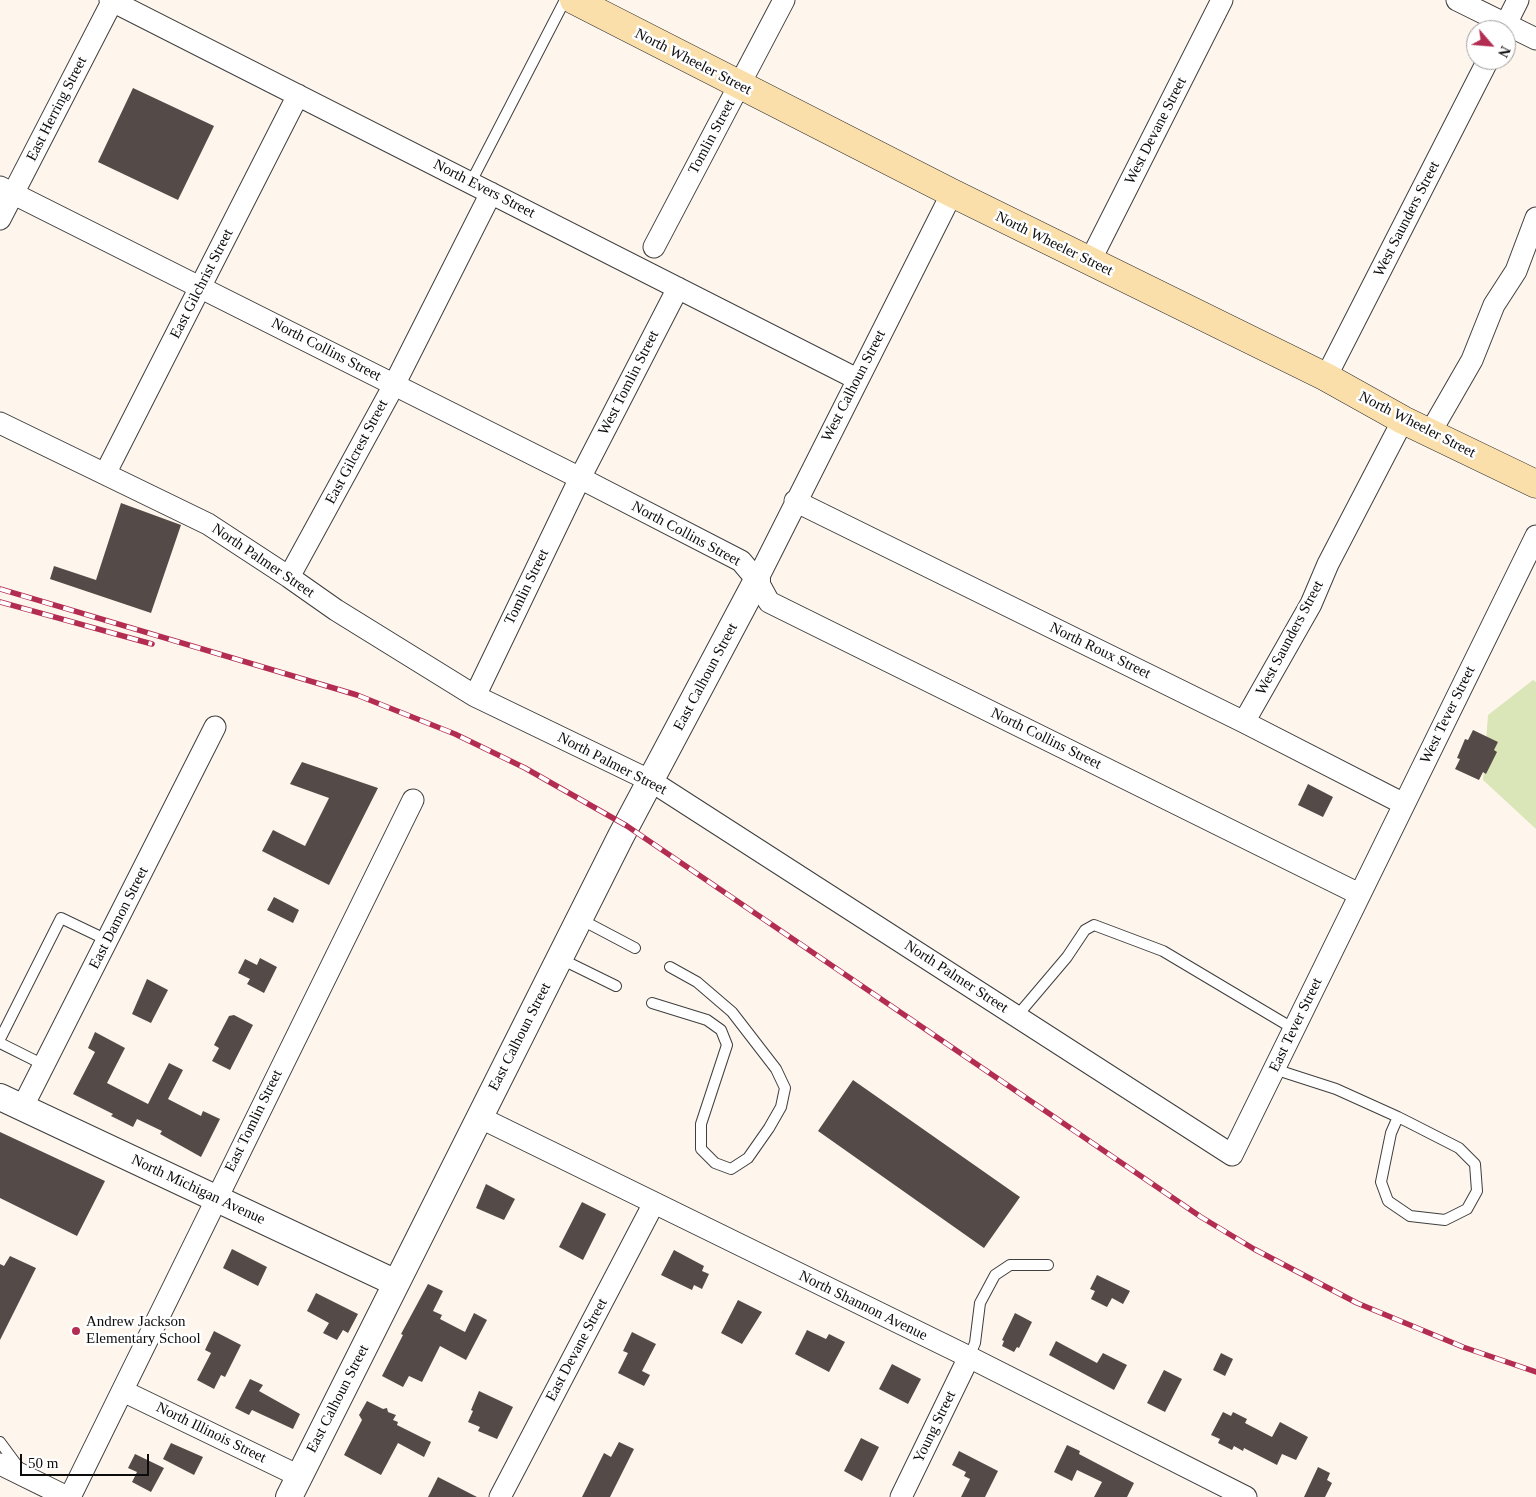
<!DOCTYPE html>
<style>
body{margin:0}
#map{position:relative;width:1536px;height:1497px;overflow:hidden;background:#fef6ec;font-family:"Times New Roman",serif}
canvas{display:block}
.north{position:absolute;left:1466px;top:20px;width:50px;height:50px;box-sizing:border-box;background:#fff;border:1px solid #9e9e9e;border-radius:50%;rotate:117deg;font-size:14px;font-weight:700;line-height:20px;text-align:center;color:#0c0c0c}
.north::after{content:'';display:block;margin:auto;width:18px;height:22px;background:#b32d52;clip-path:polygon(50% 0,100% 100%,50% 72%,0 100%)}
.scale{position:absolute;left:20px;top:1454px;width:129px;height:22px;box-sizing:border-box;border:2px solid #0c0c0c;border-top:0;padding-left:6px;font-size:15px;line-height:18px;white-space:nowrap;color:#0c0c0c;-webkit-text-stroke:4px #fff;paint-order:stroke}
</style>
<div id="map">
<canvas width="1536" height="1497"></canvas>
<div class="north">N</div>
<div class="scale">50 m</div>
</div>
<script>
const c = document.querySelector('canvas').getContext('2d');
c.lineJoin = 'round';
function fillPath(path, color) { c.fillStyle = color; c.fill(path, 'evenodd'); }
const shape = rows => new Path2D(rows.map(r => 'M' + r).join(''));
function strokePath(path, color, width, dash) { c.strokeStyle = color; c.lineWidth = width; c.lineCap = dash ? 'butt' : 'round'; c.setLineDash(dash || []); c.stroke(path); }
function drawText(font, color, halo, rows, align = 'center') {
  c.font = font + ' "Times New Roman",serif'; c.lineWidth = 5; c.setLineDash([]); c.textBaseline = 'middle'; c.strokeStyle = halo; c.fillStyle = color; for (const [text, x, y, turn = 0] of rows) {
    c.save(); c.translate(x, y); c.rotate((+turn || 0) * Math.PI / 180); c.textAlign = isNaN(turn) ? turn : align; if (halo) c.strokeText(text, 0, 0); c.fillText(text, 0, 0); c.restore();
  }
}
fillPath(shape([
 [1533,680,1536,682,1536,829,1483,780,1488,715]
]), '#dae6b8');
fillPath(shape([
 [133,88,214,126,178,200,98,162],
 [121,503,181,525,151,613,50,579,54,566,96,580],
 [1473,730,1498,742,1494,750,1497,752,1486,774,1483,772,1479,780,1455,769,1460,759,1457,758,1465,739,1468,740],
 [302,762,378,788,329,885,262,851,273,830,305,846,329,798,290,784],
 [1308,784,1333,797,1323,817,1298,805],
 [274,897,299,910,293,923,267,910],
 [260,958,277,967,264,993,247,984,250,979,238,973,245,959,257,965],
 [147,979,168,990,151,1023,132,1014],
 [234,1015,253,1025,230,1070,212,1061,219,1048,214,1045,229,1016],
 [95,1032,125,1048,107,1083,148,1104,169,1063,183,1070,168,1099,201,1116,203,1111,220,1119,201,1157,160,1134,162,1131,137,1119,133,1127,111,1116,113,1114,73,1094,95,1052,88,1048],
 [853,1080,1020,1197,984,1248,818,1131],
 [0,1132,105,1181,77,1236,0,1198],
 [486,1184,515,1199,504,1220,476,1208],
 [582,1202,606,1214,583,1260,559,1247],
 [232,1249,267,1267,258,1286,223,1268],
 [674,1250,704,1266,702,1271,709,1274,702,1289,694,1285,692,1290,661,1275],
 [10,1256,36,1268,0,1340,0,1264,4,1266],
 [1097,1275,1130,1291,1123,1304,1112,1298,1107,1307,1091,1299,1095,1291,1090,1289],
 [428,1284,443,1291,433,1311,442,1315,440,1319,465,1332,474,1313,487,1320,466,1360,440,1346,422,1382,409,1376,403,1387,382,1376,403,1335,401,1334],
 [316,1293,358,1314,348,1333,343,1330,337,1340,323,1333,329,1323,307,1311],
 [738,1300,762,1312,742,1344,721,1333],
 [1015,1313,1032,1322,1019,1348,1017,1347,1014,1352,1002,1346,1004,1341,1002,1340],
 [807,1330,826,1339,829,1334,845,1342,829,1372,795,1354],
 [214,1331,241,1345,225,1377,221,1375,214,1389,197,1380,211,1353,205,1350],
 [632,1332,656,1344,642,1371,650,1375,644,1386,618,1373,628,1353,623,1351],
 [1056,1341,1097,1363,1103,1353,1127,1365,1114,1390,1049,1355],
 [1221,1353,1233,1359,1225,1376,1213,1370],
 [892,1364,921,1379,908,1404,879,1389],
 [1164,1370,1182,1379,1165,1412,1147,1403],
 [250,1379,263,1385,259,1391,300,1414,293,1429,252,1410,249,1415,235,1408],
 [479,1391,513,1407,497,1439,478,1431,480,1427,468,1422,473,1411,471,1410],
 [367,1401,383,1409,387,1408,388,1412,396,1415,393,1420,398,1422,397,1425,431,1442,424,1457,398,1443,381,1475,344,1455,362,1420,359,1415],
 [1223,1412,1231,1416,1233,1412,1247,1419,1245,1423,1272,1437,1280,1422,1308,1437,1296,1460,1282,1454,1277,1465,1244,1448,1243,1451,1234,1446,1232,1450,1218,1443,1220,1439,1211,1435],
 [861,1438,879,1447,862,1481,844,1471],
 [619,1442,634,1449,610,1497,582,1497,604,1453,611,1457],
 [171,1443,203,1457,194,1475,163,1459],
 [1067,1445,1080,1451,1079,1454,1134,1483,1127,1497,1094,1497,1102,1482,1077,1470,1072,1481,1054,1472],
 [959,1451,998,1471,985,1497,961,1497,970,1479,964,1476,966,1472,952,1465],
 [135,1454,164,1468,151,1492,132,1482,137,1472,128,1468],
 [1318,1467,1330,1473,1327,1480,1332,1483,1325,1497,1304,1497],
 [438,1477,477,1497,428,1497]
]), '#544b49');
const service = shape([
 [471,182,565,0],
 [580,919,635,948],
 [561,959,616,986],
 [652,1003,707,1020,721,1030,727,1045,701,1124,701,1149,715,1163,731,1169,748,1158,769,1128,781,1107,785,1088,776,1069,732,1012,697,982,670,967],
 [1017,1016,1067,957,1085,930,1094,925,1163,951,1294,1029],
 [0,1039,61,918,107,940],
 [0,1043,44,1065],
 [1274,1069,1336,1089,1398,1117,1410,1123,1459,1148,1475,1164,1477,1191,1467,1209,1445,1220,1410,1216,1388,1201,1381,1182,1391,1133,1398,1117],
 [969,1357,975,1343,980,1303,995,1275,1010,1265,1048,1265],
 [0,1442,20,1469]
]);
const minor = shape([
 [110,0,857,379],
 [1457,0,1536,39],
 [1503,30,1518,0],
 [0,187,580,478,741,561,757,580,769,602,1359,894],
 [0,219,113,0],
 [654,247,784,0],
 [1090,261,1222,0],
 [1326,377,1488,60],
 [0,423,208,524,289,577,336,610,475,696,651,781,1232,1155,1536,536],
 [1430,433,1472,360,1494,305,1516,271,1536,218],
 [106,472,298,95],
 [795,501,1244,722,1404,804],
 [289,577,394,385,491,193],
 [757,580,952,193],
 [475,696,580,478,678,288],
 [1244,722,1311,604,1328,564,1403,420],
 [22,1108,215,727],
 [479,1117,969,1357,1246,1497],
 [123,1391,299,1476],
 [0,1464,67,1497],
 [70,1497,413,800],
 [500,1497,654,1203],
 [901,1497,969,1357]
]);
const tertiary = shape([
 [0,1097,396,1283],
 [289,1497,621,836,757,580]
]);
const secondary = shape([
 [574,0,952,193,1326,377,1403,420,1536,484]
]);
strokePath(service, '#3f3f3f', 12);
strokePath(minor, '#3f3f3f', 23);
strokePath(tertiary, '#3f3f3f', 28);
strokePath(secondary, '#2e2e2e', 29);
strokePath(service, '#fff', 10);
strokePath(minor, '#fff', 21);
strokePath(tertiary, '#fff', 26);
strokePath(secondary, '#fadfab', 28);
const rail = shape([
 [0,589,357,695,455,734,525,768,627,826,1201,1217,1254,1249,1357,1303,1463,1347,1536,1372],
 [0,602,152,644]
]);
strokePath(rail, '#b32d52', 5.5);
strokePath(rail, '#fff', 4, [11]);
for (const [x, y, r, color] of [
 [76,1331,5,"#b32d52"]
]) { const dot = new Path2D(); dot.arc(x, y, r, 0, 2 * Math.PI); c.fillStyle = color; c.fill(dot); strokePath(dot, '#fff', 2); }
drawText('15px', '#0c0c0c', '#fff', [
 ["North Wheeler Street",693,62,27],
 ["East Herring Street",57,109,-63],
 ["West Devane Street",1156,131,-63],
 ["Tomlin Street",712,137,-62],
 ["North Evers Street",484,189,27],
 ["West Saunders Street",1407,219,-63],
 ["North Wheeler Street",1054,244,26],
 ["East Gilchrist Street",202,284,-63],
 ["North Collins Street",326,350,27],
 ["West Tomlin Street",629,383,-63],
 ["West Calhoun Street",854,386,-63],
 ["North Wheeler Street",1417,425,27],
 ["East Gilcrest Street",357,452,-62],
 ["North Collins Street",686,534,28],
 ["North Palmer Street",263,561,34],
 ["Tomlin Street",527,587,-64],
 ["West Saunders Street",1290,638,-62],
 ["North Roux Street",1100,651,26],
 ["East Calhoun Street",706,677,-62],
 ["West Tever Street",1448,715,-64],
 ["North Collins Street",1046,739,26],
 ["North Palmer Street",612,764,27],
 ["East Damon Street",119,918,-63],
 ["North Palmer Street",956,977,33],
 ["East Tever Street",1296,1025,-64],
 ["East Calhoun Street",520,1037,-63],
 ["East Tomlin Street",254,1121,-64],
 ["North Michigan Avenue",198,1190,25],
 ["North Shannon Avenue",863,1306,26],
 ["East Devane Street",577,1350,-62],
 ["East Calhoun Street",338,1399,-63],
 ["Young Street",935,1427,-64],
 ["North Illinois Street",211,1433,26]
]);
drawText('15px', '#0c0c0c', '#fff', [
 ["Andrew Jackson",86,1322],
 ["Elementary School",86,1339]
], 'left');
</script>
